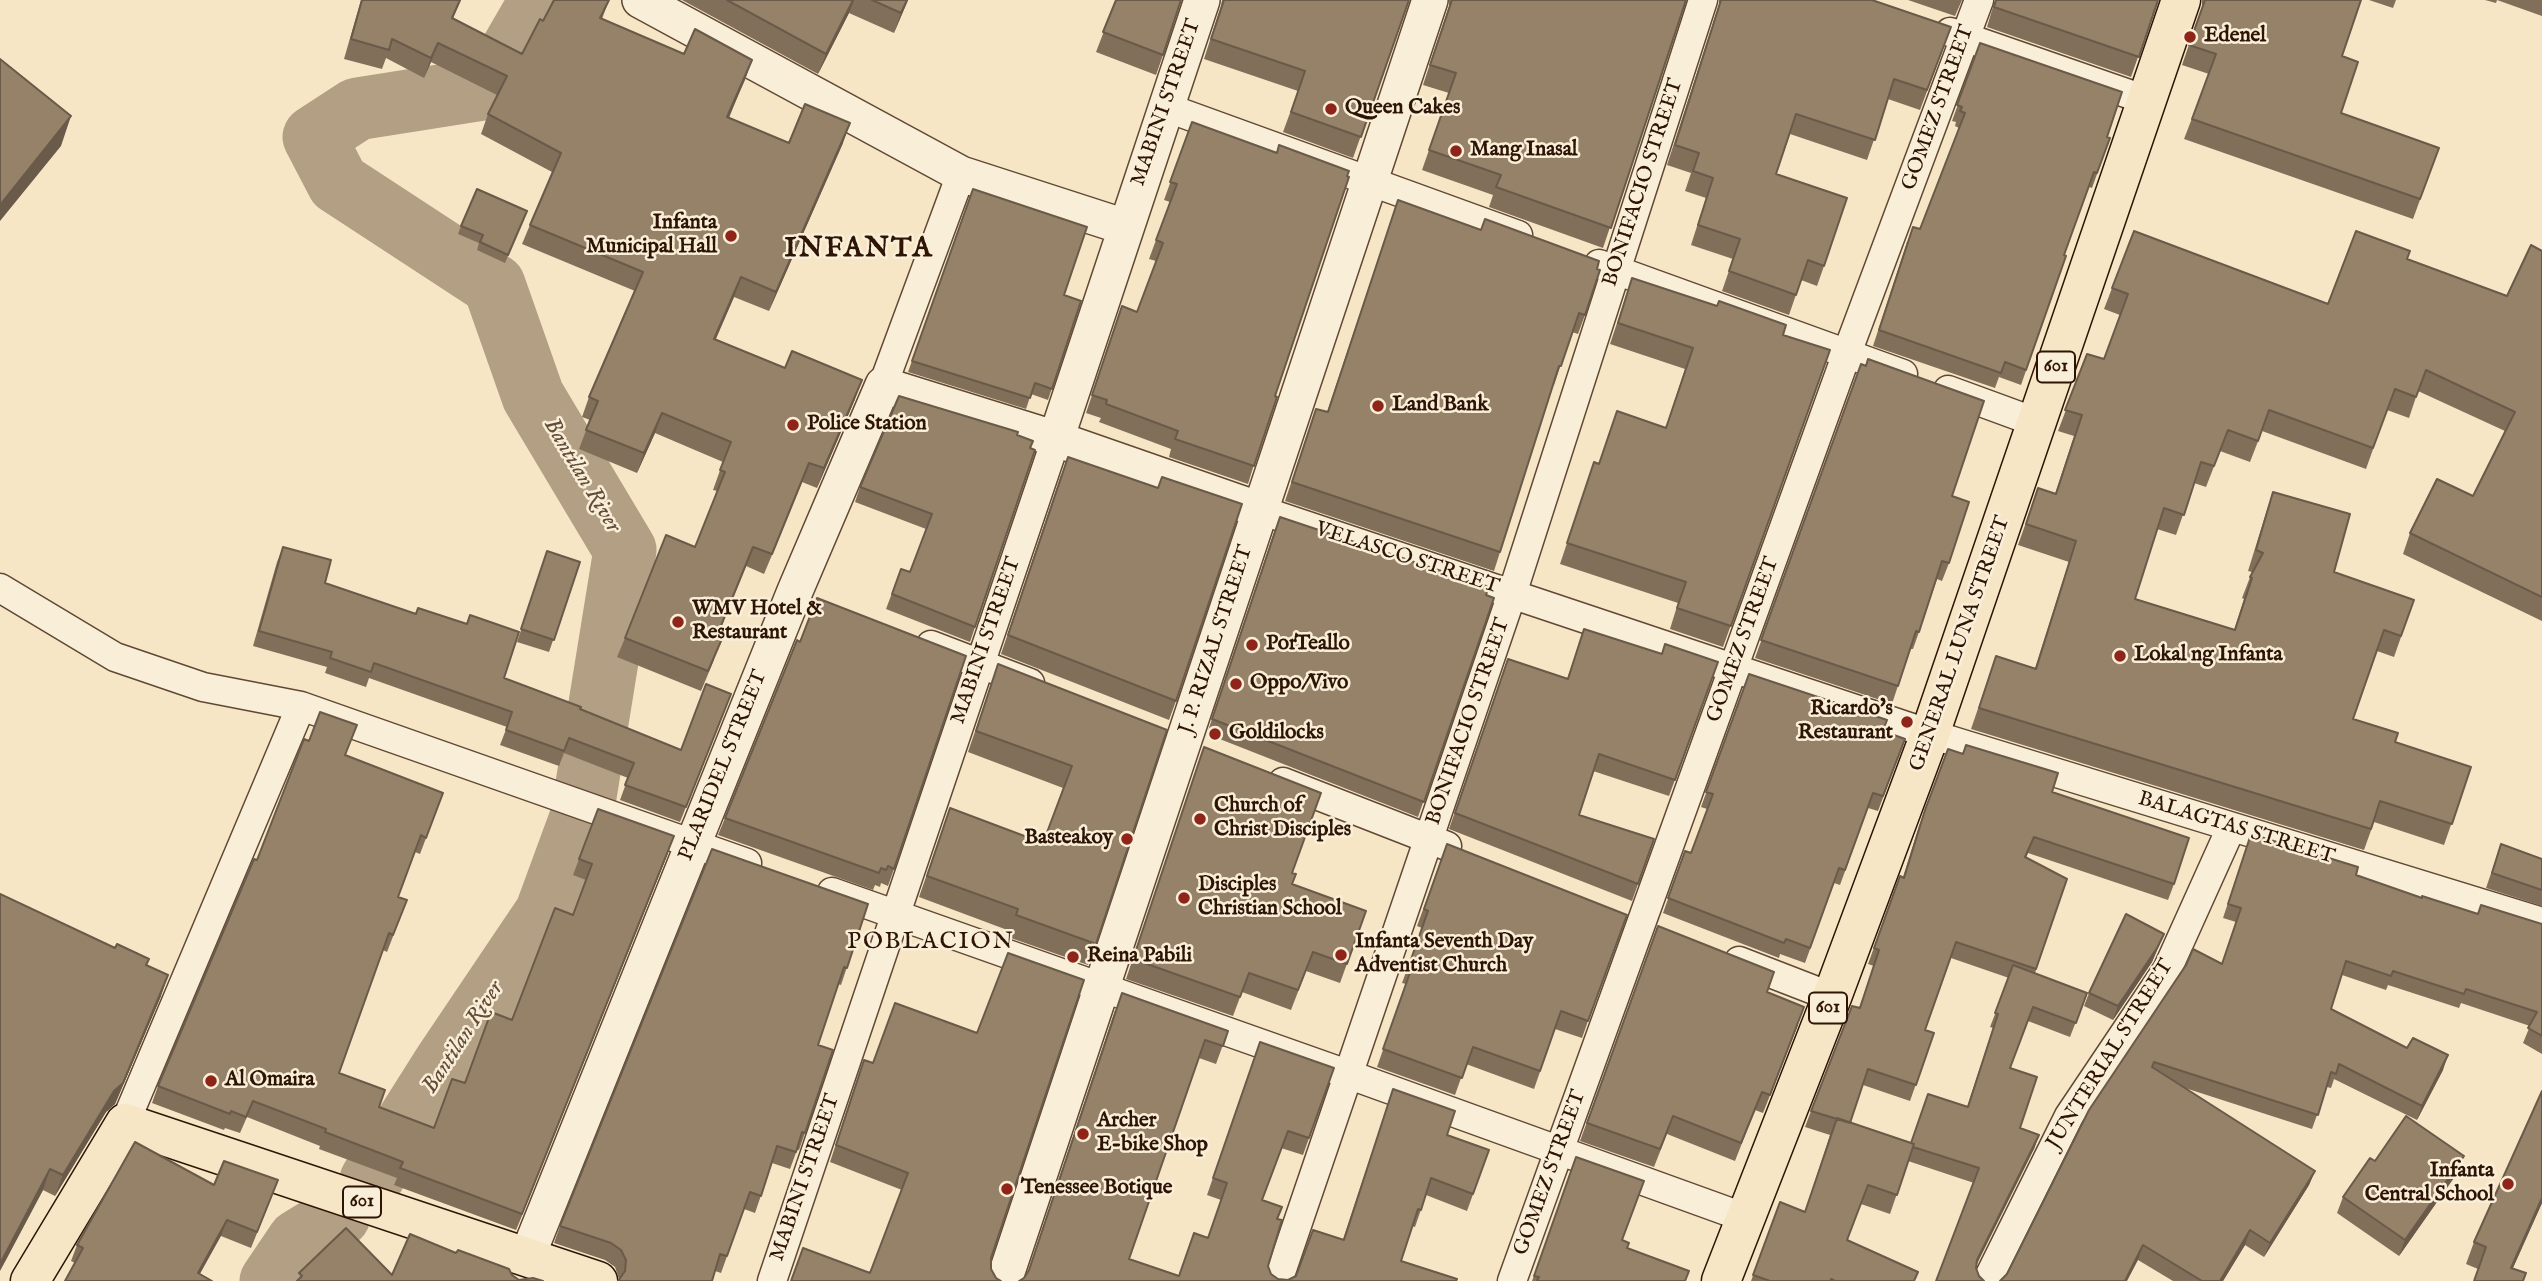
<!DOCTYPE html>
<style>
body{margin:0}
canvas{display:block;background:#f6e6c5}
</style>
<canvas width="2542" height="1281"></canvas>
<script>
const c = document.querySelector('canvas').getContext('2d');
c.lineJoin = 'round';
const shape = rows => new Path2D(rows.map(r => 'M' + r).join(''));
function strokePath(path, color, width, dash) { c.strokeStyle = color; c.lineWidth = width; c.lineCap = dash ? 'butt' : 'round'; c.setLineDash(dash || []); c.stroke(path); }
function fillPath(path, color) { c.fillStyle = color; c.fill(path, 'evenodd'); }
function drawText(font, color, halo, rows, align = 'center') {
  c.font = font + ' "IM FELL English",serif'; c.lineWidth = 5; c.setLineDash([]); c.textBaseline = 'middle'; c.strokeStyle = halo; c.fillStyle = color; for (const [text, x, y, turn = 0] of rows) {
    c.save(); c.translate(x, y); c.rotate((+turn || 0) * Math.PI / 180); c.textAlign = isNaN(turn) ? turn : align; if (halo) c.strokeText(text, 0, 0); c.fillText(text, 0, 0); c.restore();
  }
}
strokePath(shape([
 [371,1180,445,1063,546,913,582,815,625,550,533,396,494,285,338,183,314,137,357,109,490,88,541,0],
 [271,1281,298,1241,339,1216]
]), '#b29f84', 63);
const minor = shape([
 [1950,32,2146,100],
 [1165,107,1518,235],
 [1599,264,1903,374],
 [883,385,961,174],
 [1948,390,2038,423],
 [1260,510,1930,734,2542,922],
 [0,588,115,657,203,687,301,706,747,863],
 [931,645,1030,683],
 [1283,782,1447,846],
 [832,892,1350,1075,1746,1218],
 [1739,961,1832,997],
 [125,1123,301,706],
 [772,1281,1056,439],
 [1278,1281,1512,594,1703,0],
 [1512,1281,1847,353,1979,0],
 [1987,1281,2069,1116,2167,970,2231,828]
]);
const tertiary = shape([
 [640,0,961,174,1125,227],
 [1056,439,1202,0],
 [527,1257,795,591,883,385,1056,439,1260,510],
 [1004,1281,1430,0]
]);
const primary = shape([
 [30,1281,125,1123,598,1281],
 [1721,1281,1832,997,1930,734,2181,0]
]);
strokePath(minor, '#604835', 31);
strokePath(tertiary, '#604835', 38);
strokePath(primary, '#2e1405', 41);
strokePath(minor, '#f9efd9', 28);
strokePath(tertiary, '#f9efd9', 35);
strokePath(primary, '#f6e6c5', 38);
fillPath(shape([
 [361,0,461,0,453,18,522,54,543,21,609,0,602,19,684,54,752,60,729,118,789,143,843,143,769,311,734,297,716,339,855,399,817,488,802,482,764,574,746,566,716,639,714,660,701,691,617,657,625,638,695,547,717,491,713,490,723,462,655,433,637,473,579,449,590,420,582,417,589,397,635,291,522,244,552,172,481,134,488,114,497,95,431,62,424,78,386,58,382,69,344,59],
 [682,0,908,0,894,33,849,13,818,74],
 [1116,0,1163,55,1156,75,1096,52],
 [1222,0,1409,0,1353,158,1283,132,1298,91,1204,59,1221,6],
 [1449,0,1686,0,1603,248,1489,207,1493,195,1422,170,1449,93,1423,85,1449,6],
 [1719,0,1872,0,1951,27,1920,110,1888,99,1867,160,1790,134,1776,174,1824,266,1817,286,1801,280,1789,315,1722,291,1733,259,1691,245,1706,198,1685,191,1691,173,1667,165,1719,5],
 [1908,0,1962,0,1955,16],
 [1995,0,2158,0,2131,77,1987,27],
 [2202,0,2361,0,2342,56,2341,113,2439,148,2413,219,2184,139,2209,74,2182,65,2202,7],
 [2369,0,2396,0,2393,8],
 [2485,0,2542,0,2542,16,2497,0,2496,3],
 [1980,43,2107,137,2110,138,2092,188,2089,187,2064,255,2066,256,2021,385,1999,377,1995,388,1873,346,1907,242,1920,229,1959,128,1955,126,1956,122,1952,121],
 [1192,122,1275,396,1248,484,1169,457,1171,449,1099,422,1101,418,1086,413,1122,306,1137,312,1156,261,1149,259,1170,202,1164,200],
 [973,189,1064,295,1081,301,1048,400,1031,394,1026,409,908,372],
 [1398,200,1481,230,1597,269,1585,315,1578,334,1572,332,1554,385,1553,385,1494,571,1285,501,1316,409,1327,412],
 [527,211,505,263,477,250,479,243,458,234,461,226],
 [2134,231,2328,304,2407,259,2507,296,2542,251,2542,621,2403,554,2410,533,2473,496,2505,431,2418,391,2409,418,2387,410,2366,469,2262,431,2250,462,2220,451,2206,487,2194,483,2176,535,2157,529,2135,599,2234,630,2244,599,2242,598,2252,572,2248,571,2266,513,2273,492,2334,572,2414,600,2394,657,2377,651,2353,719,2395,742,2471,767,2444,845,2374,822,2364,850,1971,729,1996,656,2035,668,2069,562,2018,545,2038,488,2055,494,2074,436,2058,431,2087,354,2104,359,2120,315,2104,309],
 [1632,278,1783,335,1830,350,1723,647,1670,629,1678,603,1560,564,1594,462,1598,464,1666,428,1685,369,1610,344],
 [1861,364,1952,496,1949,563,1942,581,1937,579,1919,632,1913,649,1910,649,1892,704,1755,658],
 [1017,435,1030,448,1035,450,970,642,886,609,901,569,910,572,926,529,855,502,860,487],
 [1061,475,1176,701,1169,720,1001,654],
 [1274,532,1494,598,1418,817,1207,734],
 [283,547,325,583,504,678,681,750,731,694,680,822,620,800,628,778,564,753,559,766,500,745,507,727,369,678,366,687,325,673,327,667,253,646,277,562],
 [580,562,549,652,517,642,543,564],
 [1584,629,1662,654,1718,662,1669,796,1593,771,1579,815,1654,839,1632,901,1449,829,1508,659,1567,679],
 [998,664,1167,730,1088,965,1008,937,1010,931,919,897,950,808,1043,843,1063,788,968,752],
 [1749,674,1883,731,1905,739,1878,811,1868,808,1840,885,1834,883,1805,963,1780,954,1779,958,1663,913,1685,851,1691,853,1707,809,1701,807],
 [1204,747,1292,873,1292,884,1366,911,1340,983,1306,971,1291,1010,1242,992,1233,1016,1126,979],
 [1948,749,2052,792,2174,884,2168,900,2028,853,2026,858,2067,879,2035,973,2087,993,2070,1037,2028,1021,2010,1068,2020,1128,2039,1135,2034,1149,1936,1281,1974,1183,1908,1161,1890,1214,1861,1204,1847,1240,1915,1281,1751,1281,1780,1202,1805,1212,1830,1135,1805,1127,1811,1111,1859,1008,1874,966,1868,964,1900,876,1903,877,1919,826],
 [1951,958,2009,978,1990,1027,1993,1028,1967,1107,1911,1143,1850,1123,1863,1085,1910,1101,1934,1033,1925,1030],
 [345,755,443,793,420,854,415,852,398,897,407,900,387,952,383,950,339,1073,379,1107,434,1128,512,1020,573,915,586,880,573,875,598,809,668,853,516,1230,394,1185,397,1178,319,1149,320,1146,247,1117,240,1133,225,1128,224,1130,152,1103,158,1086,257,860],
 [725,818,894,869,888,886,881,883,880,887,875,885,873,890,718,835],
 [1447,844,1588,1021,1582,1038,1555,1029,1534,1089,1466,1064,1455,1095,1377,1067,1406,984,1402,983,1422,928,1417,926],
 [2501,844,2542,859,2542,906,2486,888],
 [2246,848,2356,875,2422,898,2478,914,2542,924,2542,1054,2523,1043,2530,1026,2461,1003,2459,1008,2388,985,2386,990,2342,975,2331,1009,2443,1070,2417,1120,2334,1079,2331,1088,2327,1087,2312,1129,2185,1088,2315,1171,2309,1185,2264,1257,2245,1245,2223,1281,2173,1281,2138,1260,2007,1274,2222,964,2236,922,2223,918],
 [868,904,841,985,838,984,818,1045,805,1133,799,1150,797,1150,790,1169,772,1163,755,1213,744,1209,721,1273,715,1271,619,1279,615,1267,605,1260,554,1243,560,1226],
 [1658,926,1767,992,1798,1025,1763,1113,1755,1110,1735,1161,1667,1134,1654,1167,1580,1141],
 [2164,934,2152,962,2113,1020,2084,1006,2089,993],
 [147,965,161,996,115,1104,106,1112,55,1196,43,1190,0,1271],
 [1115,1010,1228,1031,1216,1064,1199,1058,1129,1259,1179,1276,1208,1238,1221,1200,1207,1195,1260,1042,1334,1068,1303,1155,1281,1148,1262,1200,1277,1219,1268,1266,1271,1274,1278,1279,1288,1280,1296,1276,1343,1239,1393,1089,1447,1135,1489,1150,1467,1211,1426,1195,1415,1227,1412,1226,1401,1261,1456,1281,1024,1278,1028,1272],
 [858,1077,991,1258,991,1269,996,1278,870,1273,902,1190,830,1162],
 [2542,1091,2542,1203,2513,1268,2523,1281,2474,1281,2478,1269,2466,1264,2474,1242],
 [1576,1157,1627,1248,1685,1281,1532,1281],
 [2375,1161,2458,1172,2399,1256,2337,1213,2343,1197],
 [214,1185,272,1196,251,1248,221,1236,75,1263,71,1261,77,1245]
]), '#816f5a');
fillPath(shape([
 [853,0,854,0,849,13,818,74,826,54],
 [907,0,908,0,894,33,901,13],
 [438,43,431,62,424,78,431,58],
 [752,60,745,80,720,137,727,117],
 [71,116,61,146,0,221,0,205],
 [850,123,843,143,769,311,776,292],
 [741,277,734,297,707,358,714,339],
 [862,380,855,399,817,488,824,468],
 [662,413,655,433,637,473,644,453],
 [809,463,802,482,764,574,772,554],
 [753,547,746,566,708,658,716,638],
 [674,836,668,853,516,1230,522,1214],
 [2164,934,2152,962,2113,1020,2118,1006],
 [168,975,161,996,115,1104,106,1112,55,1196,63,1175],
 [2448,1055,2443,1070,2417,1120,2422,1106],
 [2039,1135,2034,1149,1972,1274,1977,1260],
 [2464,1156,2458,1172,2399,1256,2405,1240],
 [50,1169,43,1190,0,1271,0,1264],
 [2315,1171,2309,1185,2264,1257,2270,1243],
 [2542,1198,2542,1203,2507,1281,2511,1268],
 [227,1220,221,1236,196,1281,198,1273],
 [2250,1230,2245,1245,2223,1281,2220,1281],
 [2143,1245,2138,1260,2127,1281,2125,1281]
]), '#695a4a');
const building = shape([
 [362,0,460,0,452,18,522,54,540,19,543,21,554,0,609,0,600,18,684,54,695,29,752,60,727,117,789,143,805,104,850,123,776,292,741,277,714,339,785,368,792,351,862,380,824,468,809,463,772,554,753,547,716,638,721,641,708,671,625,638,666,535,695,547,725,472,720,470,731,442,662,413,644,453,586,430,598,401,589,397,643,272,530,225,561,153,488,114,507,76,438,43,431,58,392,39,389,50,351,39,362,0],
 [727,0,853,0,826,54,727,0],
 [872,0,907,0,901,13,872,0],
 [1116,0,1181,0,1163,55,1103,32,1116,0],
 [1224,0,1409,0,1361,137,1291,112,1305,71,1211,39,1224,0],
 [1452,0,1686,0,1611,228,1496,187,1501,175,1429,150,1456,73,1430,65,1452,0],
 [1721,0,1872,0,1951,27,1927,90,1894,79,1875,140,1796,114,1776,174,1847,198,1824,266,1808,260,1796,295,1729,271,1740,239,1698,225,1713,178,1693,171,1699,153,1675,145,1721,0],
 [1996,0,2158,0,2139,57,1994,7,1996,0],
 [2205,0,2361,0,2342,56,2358,62,2341,113,2439,148,2420,199,2192,119,2216,54,2189,45,2205,0],
 [1980,43,2122,92,2107,137,2110,138,2097,173,2094,172,2064,255,2066,256,2026,370,2005,362,2001,373,1879,330,1913,227,1920,229,1965,113,1960,111,1962,107,1957,105,1980,43],
 [0,59,71,116,0,205,0,59],
 [1192,122,1277,153,1279,145,1349,171,1347,176,1349,177,1275,396,1277,397,1254,466,1175,439,1178,431,1106,404,1107,400,1092,395,1122,306,1137,312,1163,243,1156,240,1177,184,1170,182,1192,122],
 [477,189,527,211,508,255,480,242,483,235,461,226,477,189],
 [973,189,1087,227,1064,295,1081,301,1052,389,1035,383,1030,398,912,361,973,189],
 [1398,200,1481,230,1485,219,1599,261,1597,269,1600,270,1585,315,1579,313,1561,366,1559,366,1500,552,1292,482,1316,409,1328,412,1398,200],
 [2134,231,2328,304,2356,231,2410,251,2407,259,2507,296,2531,245,2542,251,2542,597,2410,533,2437,479,2473,496,2515,412,2426,370,2416,397,2395,389,2373,448,2269,410,2258,441,2228,430,2214,466,2201,462,2184,515,2164,508,2135,599,2235,630,2252,578,2250,577,2263,553,2256,550,2273,492,2350,514,2334,572,2414,600,2401,636,2384,630,2353,719,2398,733,2395,742,2471,767,2452,824,2380,801,2371,829,1979,708,1996,656,2036,669,2076,541,2026,524,2038,488,2056,494,2082,415,2065,410,2087,354,2104,359,2128,294,2112,288,2134,231],
 [1632,278,1717,306,1719,301,1786,325,1783,335,1830,350,1731,626,1677,608,1686,582,1567,543,1594,462,1599,464,1617,411,1666,428,1693,348,1618,323,1632,278],
 [1868,359,1984,401,1952,496,1969,502,1949,563,1942,561,1919,632,1916,631,1898,686,1761,640,1861,364,1866,366,1868,359],
 [899,396,1018,432,1017,435,1033,441,1030,448,1035,450,975,627,892,594,901,569,910,572,932,514,860,487,899,396],
 [1068,457,1158,488,1162,477,1242,504,1176,701,1008,635,1068,457],
 [1280,517,1489,587,1486,595,1494,598,1424,802,1212,719,1280,517],
 [283,547,331,560,325,583,416,614,418,608,467,624,470,615,519,632,504,678,581,707,580,709,681,750,706,684,731,694,686,807,625,785,634,763,569,738,564,751,506,730,512,712,374,663,371,672,330,658,332,652,259,631,283,547],
 [547,551,580,562,554,640,521,629,547,551],
 [817,598,966,656,894,869,888,866,886,870,881,868,879,873,725,818,797,640,800,642,817,598],
 [1584,629,1662,654,1665,644,1718,662,1675,780,1599,754,1579,815,1654,839,1638,884,1455,813,1508,659,1568,679,1584,629],
 [998,664,1167,730,1096,944,1016,915,1018,909,927,876,950,808,1043,843,1072,766,976,731,998,664],
 [1749,674,1887,720,1883,731,1905,739,1883,796,1873,793,1845,870,1839,868,1810,948,1786,939,1784,943,1668,898,1685,851,1691,853,1713,794,1706,792,1749,674],
 [320,712,357,725,345,755,443,793,426,838,421,835,398,897,407,900,393,935,389,933,339,1073,385,1090,379,1107,434,1128,452,1079,465,1083,491,1012,512,1020,555,908,573,915,592,864,579,859,598,809,674,836,522,1214,400,1168,403,1162,325,1132,326,1129,253,1101,246,1117,231,1111,230,1114,158,1086,254,859,257,860,304,739,309,741,320,712],
 [1966,745,2058,773,2052,792,2189,838,2174,884,2034,837,2025,857,2067,879,2036,969,1956,942,1925,1030,1934,1033,1916,1085,1868,1069,1850,1123,1811,1111,1852,1006,1860,1008,1879,950,1874,948,1900,876,1904,878,1925,810,1948,749,1963,754,1966,745],
 [1204,747,1321,793,1292,873,1296,874,1292,884,1366,911,1347,964,1313,952,1298,990,1249,973,1240,997,1133,959,1204,747],
 [2251,834,2358,867,2356,875,2422,898,2422,896,2478,914,2481,905,2542,924,2542,1036,2528,1028,2537,1012,2466,989,2464,994,2393,971,2391,976,2346,961,2331,1009,2407,1048,2413,1038,2448,1055,2422,1106,2339,1064,2336,1074,2331,1072,2318,1115,2154,1062,2152,1067,2315,1171,2270,1243,2250,1230,2220,1281,2202,1281,2143,1245,2125,1281,2000,1281,2007,1274,2089,1110,2186,965,2193,949,2222,964,2241,908,2228,904,2251,834],
 [1447,844,1627,915,1588,1021,1561,1011,1540,1071,1473,1047,1462,1078,1383,1049,1412,967,1409,965,1428,911,1424,909,1447,844],
 [2501,844,2542,859,2542,890,2492,873,2501,844],
 [712,849,868,904,847,968,844,967,818,1045,833,1050,805,1133,802,1132,796,1152,777,1146,761,1196,750,1192,727,1256,720,1254,712,1281,618,1281,625,1271,626,1260,621,1250,611,1243,560,1226,712,849],
 [0,894,115,948,117,944,149,959,146,965,168,975,123,1083,114,1091,63,1175,50,1169,0,1264,0,894],
 [2126,914,2164,934,2157,948,2118,1006,2089,993,2126,914],
 [1658,926,1774,972,1767,992,1804,1007,1770,1095,1762,1092,1741,1143,1673,1116,1660,1149,1587,1123,1658,926],
 [1008,953,1084,980,991,1258,991,1269,996,1278,1001,1281,791,1281,803,1248,870,1273,908,1173,836,1145,864,1060,873,1063,895,1003,977,1033,1008,953],
 [2013,965,2087,993,2076,1023,2033,1007,2010,1068,2037,1077,2020,1128,2039,1135,1977,1260,1976,1268,1979,1276,1984,1281,1936,1281,1979,1168,1913,1147,1914,1144,1911,1143,1928,1094,1968,1107,1998,1014,1995,1013,2013,965],
 [1122,993,1228,1031,1223,1046,1205,1040,1129,1259,1179,1276,1194,1233,1208,1238,1227,1183,1213,1178,1260,1042,1334,1068,1309,1138,1288,1131,1262,1200,1282,1207,1277,1219,1282,1220,1268,1266,1271,1274,1278,1279,1288,1280,1296,1276,1313,1230,1344,1240,1393,1089,1455,1111,1447,1135,1489,1150,1473,1194,1431,1178,1421,1210,1418,1209,1401,1261,1457,1279,1456,1281,1019,1281,1024,1278,1029,1270,1122,993],
 [2542,1091,2542,1198,2511,1268,2526,1273,2523,1281,2474,1281,2486,1247,2474,1242,2542,1091],
 [2406,1116,2464,1156,2405,1240,2343,1197,2370,1158,2375,1161,2406,1116],
 [1837,1118,1914,1144,1897,1195,1868,1185,1847,1240,1918,1272,1914,1281,1835,1281,1831,1279,1831,1281,1770,1281,1753,1275,1780,1202,1805,1212,1837,1118],
 [135,1142,214,1185,224,1161,278,1180,257,1232,227,1220,198,1273,212,1281,65,1281,83,1248,77,1245,135,1142],
 [1576,1157,1644,1181,1622,1240,1629,1243,1627,1248,1689,1271,1685,1281,1537,1281,1539,1277,1534,1276,1576,1157],
 [346,1228,392,1275,410,1234,456,1253,458,1250,501,1266,509,1269,512,1275,519,1280,533,1278,543,1281,297,1281,302,1276,299,1273,346,1228]
]);
fillPath(building, '#968169');
strokePath(building, '#695a4a', 2);
for (const [x, y, r, color] of [
 [2190,37,7,"#8f2418"],
 [1331,109,7,"#8f2418"],
 [1456,151,7,"#8f2418"],
 [731,236,7,"#8f2418"],
 [1378,406,7,"#8f2418"],
 [793,425,7,"#8f2418"],
 [678,622,7,"#8f2418"],
 [1252,645,7,"#8f2418"],
 [2120,656,7,"#8f2418"],
 [1236,684,7,"#8f2418"],
 [1907,722,7,"#8f2418"],
 [1215,734,7,"#8f2418"],
 [1200,819,7,"#8f2418"],
 [1127,839,7,"#8f2418"],
 [1184,898,7,"#8f2418"],
 [1341,955,7,"#8f2418"],
 [1073,957,7,"#8f2418"],
 [211,1081,7,"#8f2418"],
 [1083,1134,7,"#8f2418"],
 [2508,1184,7,"#8f2418"],
 [1007,1189,7,"#8f2418"]
]) { const dot = new Path2D(); dot.arc(x, y, r, 0, 2 * Math.PI); c.fillStyle = color; c.fill(dot); strokePath(dot, '#f9efd9', 2.5); }
for (const [x, y, w] of [
 [2056,367,38],
 [1828,1008,38],
 [362,1202,38]
]) { const box = new Path2D(); box.roundRect(x - w / 2, y - 15.5, w, 31, 5); c.fillStyle = '#f9efd9'; c.fill(box); strokePath(box, '#2e1405', 2); }
drawText('bold 19px', '#2e1405', null, [
 ["601",2056,367],
 ["601",1828,1008],
 ["601",362,1202]
]);
drawText('bold 21px', '#2e1405', '#f9efd9', [
 ["Edenel",2204,37],
 ["Queen Cakes",1345,109],
 ["Mang Inasal",1470,151],
 ["Infanta",717,224,"right"],
 ["Municipal Hall",717,248,"right"],
 ["Land Bank",1392,406],
 ["Police Station",807,425],
 ["WMV Hotel &",692,610],
 ["Restaurant",692,634],
 ["PorTeallo",1266,645],
 ["Lokal ng Infanta",2134,656],
 ["Oppo/Vivo",1250,684],
 ["Ricardo's",1893,710,"right"],
 ["Restaurant",1893,734,"right"],
 ["Goldilocks",1229,734],
 ["Church of",1214,807],
 ["Christ Disciples",1214,831],
 ["Basteakoy",1113,839,"right"],
 ["Disciples",1198,886],
 ["Christian School",1198,910],
 ["Infanta Seventh Day",1355,943],
 ["Adventist Church",1355,967],
 ["Reina Pabili",1087,957],
 ["Al Omaira",225,1081],
 ["Archer",1097,1122],
 ["E-bike Shop",1097,1146],
 ["Infanta",2494,1172,"right"],
 ["Central School",2494,1196,"right"],
 ["Tenessee Botique",1021,1189]
], 'left');
drawText('21px', '#2e1405', '#f9efd9', [
 ["MABINI STREET",1167,103,-71],
 ["GOMEZ STREET",1939,108,-70],
 ["BONIFACIO STREET",1644,183,-72],
 ["VELASCO STREET",1407,559,18],
 ["J. P. RIZAL STREET",1217,640,-72],
 ["GOMEZ STREET",1744,640,-70],
 ["MABINI STREET",987,641,-71],
 ["GENERAL LUNA STREET",1961,644,-71],
 ["BONIFACIO STREET",1469,722,-71],
 ["PLARIDEL STREET",724,766,-68],
 ["BALAGTAS STREET",2236,829,17],
 ["JUNTERIAL STREET",2111,1055,-58],
 ["GOMEZ STREET",1551,1173,-70],
 ["MABINI STREET",806,1178,-71]
]);
drawText('italic 23px', '#634c38', '#f9efd9', [
 ["Bantilan River",581,476,59],
 ["Bantilan River",464,1038,-57]
]);
c.letterSpacing = '2px';
drawText('24px', '#2e1405', '#f9efd9', [
 ["POBLACION",931,943]
]);
c.letterSpacing = '0px';
c.letterSpacing = '2px';
drawText('bold 28px', '#2e1405', '#f9efd9', [
 ["INFANTA",859,250]
]);
c.letterSpacing = '0px';
</script>
